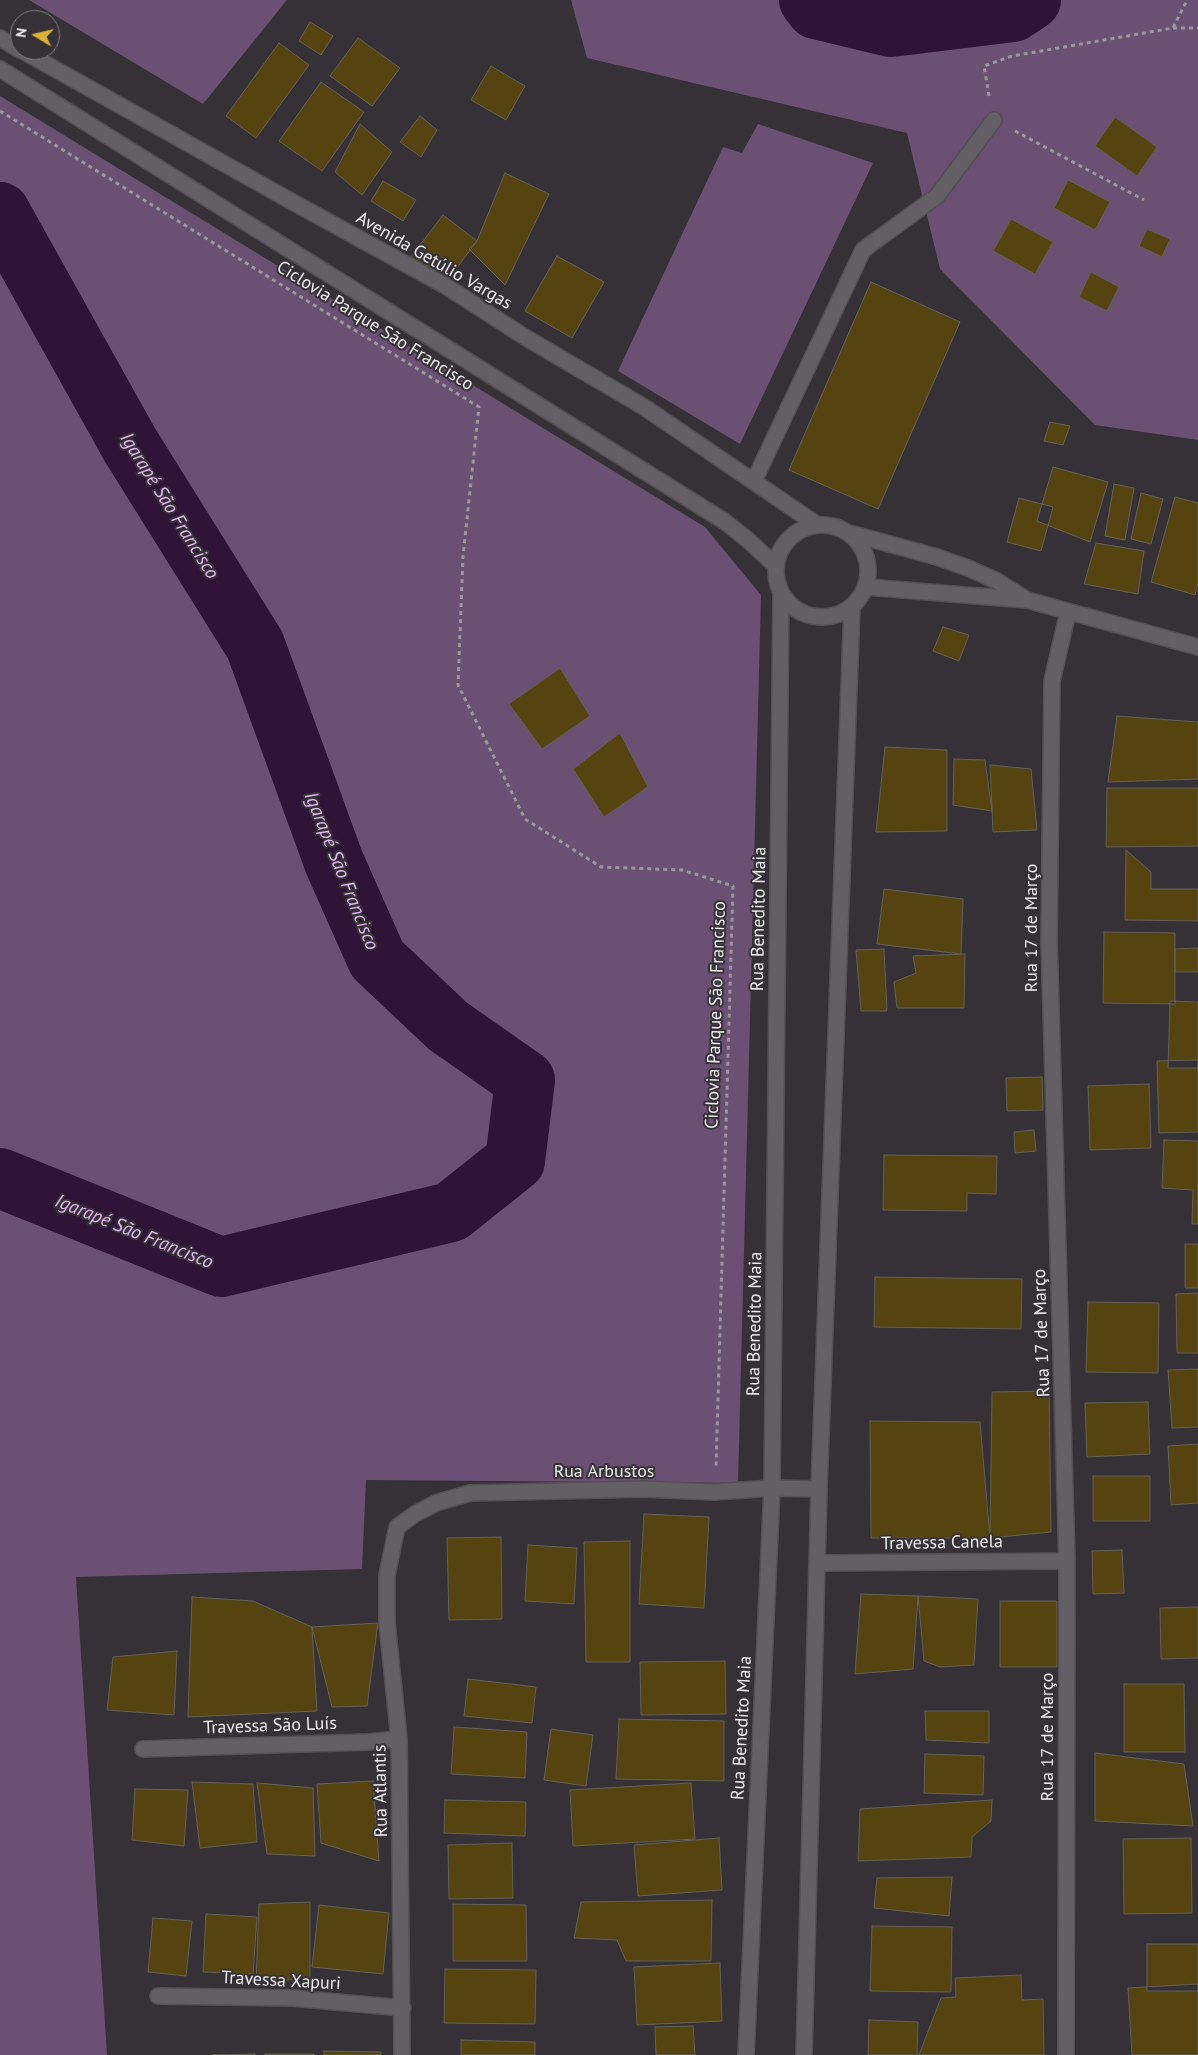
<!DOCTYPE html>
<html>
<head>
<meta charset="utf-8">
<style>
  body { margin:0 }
  #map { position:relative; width:1198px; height:2055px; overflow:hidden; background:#353136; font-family:"PT Sans",sans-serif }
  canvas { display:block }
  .north { position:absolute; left:10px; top:10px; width:50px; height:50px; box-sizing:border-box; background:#353136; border:1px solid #7f7c80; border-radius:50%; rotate:279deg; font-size:14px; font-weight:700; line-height:20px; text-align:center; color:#eeecef }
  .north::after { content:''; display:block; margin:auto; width:18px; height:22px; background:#dcb233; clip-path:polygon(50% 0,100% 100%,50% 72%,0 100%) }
</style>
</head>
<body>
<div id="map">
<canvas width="1198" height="2055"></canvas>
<div class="north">N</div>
</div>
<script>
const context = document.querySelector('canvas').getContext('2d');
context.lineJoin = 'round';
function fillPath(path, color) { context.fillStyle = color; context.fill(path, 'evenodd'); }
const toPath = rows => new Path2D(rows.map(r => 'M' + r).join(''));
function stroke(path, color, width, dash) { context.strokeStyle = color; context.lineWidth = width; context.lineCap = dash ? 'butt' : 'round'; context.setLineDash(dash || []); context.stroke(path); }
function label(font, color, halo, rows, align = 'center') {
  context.font = font + ' "PT Sans",sans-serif'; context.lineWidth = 4; context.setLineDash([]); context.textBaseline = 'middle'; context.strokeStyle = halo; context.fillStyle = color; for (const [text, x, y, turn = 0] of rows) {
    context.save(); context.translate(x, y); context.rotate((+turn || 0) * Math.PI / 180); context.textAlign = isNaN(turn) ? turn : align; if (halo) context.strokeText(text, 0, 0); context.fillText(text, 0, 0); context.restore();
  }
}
const green = toPath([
  [29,0,287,0,203,104],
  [571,0,1198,0,1198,440,1095,425,940,269,907,133,587,58],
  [0,96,705,527,761,595,738,1483,366,1480,362,1569,76,1577,107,2055,0,2055],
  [758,124,873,163,740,444,618,371,723,147,742,153]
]);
const river = toPath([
  [809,0,816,9,891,27,1013,12,1031,0],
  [0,212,130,445,255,645,334,862,377,959,448,1026,525,1080,515,1161,451,1212,221,1267,0,1178]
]);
const building = toPath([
  [310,22,333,36,321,55,299,41,310,22],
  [358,38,400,68,372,106,330,76,358,38],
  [279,43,309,65,256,138,226,116,279,43],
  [491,66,525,86,506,120,471,100,491,66],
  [321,82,364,112,322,171,279,141,321,82],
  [420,116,437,130,421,157,400,142,420,116],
  [1115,117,1157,147,1137,176,1095,146,1115,117],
  [360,124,392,152,362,195,335,172,360,124],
  [505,173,549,194,505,285,469,249,477,241,505,173],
  [1068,180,1110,202,1095,230,1054,208,1068,180],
  [383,181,416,200,403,221,371,201,383,181],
  [443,215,477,241,444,285,410,258,443,215],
  [1011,219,1053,242,1035,274,993,251,1011,219],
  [1147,229,1170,239,1162,257,1139,246,1147,229],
  [557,256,604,282,572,338,525,311,557,256],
  [1091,272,1119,287,1107,311,1079,297,1091,272],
  [871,282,960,322,878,509,789,470,871,282],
  [1050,422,1070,426,1063,445,1044,441,1050,422],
  [1053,467,1108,482,1090,542,1037,521,1053,467],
  [1114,484,1134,488,1125,540,1105,536,1114,484],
  [1141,493,1163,499,1151,544,1131,539,1141,493],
  [1175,497,1198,503,1198,583,1195,595,1151,582,1175,497],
  [1019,498,1053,507,1041,551,1007,542,1019,498],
  [1096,543,1144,551,1138,594,1084,584,1096,543],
  [943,627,969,635,959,661,933,651,943,627],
  [560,668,590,716,542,749,509,704,560,668],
  [1117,716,1198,722,1198,779,1108,782,1117,716],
  [620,733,648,787,604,817,573,769,620,733],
  [885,747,947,750,947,831,876,832,885,747],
  [954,759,985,760,992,811,953,805,954,759],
  [990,765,1031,769,1037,830,993,832,990,765],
  [1107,788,1198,788,1198,846,1106,847,1107,788],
  [1126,850,1151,872,1151,889,1198,889,1198,921,1125,920,1126,850],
  [884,889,963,899,961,954,877,944,884,889],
  [1104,932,1175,933,1175,1004,1103,1003,1104,932],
  [1198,948,1198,972,1175,972,1175,949,1198,948],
  [884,949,887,1011,861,1011,856,950,884,949],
  [965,954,964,1008,897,1008,894,982,916,973,913,956,965,954],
  [1170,1001,1198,1002,1198,1068,1168,1068,1170,1001],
  [1198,1060,1198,1132,1159,1133,1157,1061,1198,1060],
  [1042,1077,1043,1110,1007,1111,1006,1078,1042,1077],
  [1149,1084,1151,1148,1090,1150,1088,1086,1149,1084],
  [1034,1130,1036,1151,1015,1153,1014,1132,1034,1130],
  [1164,1140,1198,1141,1198,1224,1192,1224,1193,1190,1162,1188,1164,1140],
  [884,1155,997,1156,996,1194,967,1193,967,1211,883,1210,884,1155],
  [1185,1244,1198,1244,1198,1288,1185,1288,1185,1244],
  [875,1277,1022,1279,1021,1329,874,1327,875,1277],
  [1198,1293,1198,1353,1177,1353,1176,1294,1198,1293],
  [1088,1302,1159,1303,1158,1373,1086,1372,1088,1302],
  [1198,1369,1198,1427,1172,1428,1168,1370,1198,1369],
  [1049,1391,1051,1532,990,1538,992,1392,1049,1391],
  [1148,1402,1150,1454,1087,1457,1085,1403,1148,1402],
  [870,1421,980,1422,990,1538,871,1538,870,1421],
  [1198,1444,1198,1503,1171,1505,1168,1446,1198,1444],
  [1093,1476,1150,1476,1150,1521,1093,1521,1093,1476],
  [644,1514,709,1517,704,1608,639,1604,644,1514],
  [501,1537,502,1619,449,1620,447,1538,501,1537],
  [630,1541,630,1662,586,1662,584,1542,630,1541],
  [528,1545,577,1548,574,1604,525,1601,528,1545],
  [1122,1550,1124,1593,1093,1594,1092,1551,1122,1550],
  [861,1594,918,1596,913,1669,855,1674,861,1594],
  [918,1596,978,1599,974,1665,940,1667,924,1661,918,1596],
  [192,1597,253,1601,312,1627,317,1711,188,1717,192,1597],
  [1000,1601,1057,1601,1057,1667,1000,1667,1000,1601],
  [1198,1607,1198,1658,1161,1659,1160,1608,1198,1607],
  [378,1623,367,1706,332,1707,312,1627,378,1623],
  [177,1651,174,1715,107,1710,113,1657,177,1651],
  [725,1661,726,1714,641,1715,640,1662,725,1661],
  [468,1679,536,1687,532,1723,464,1716,468,1679],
  [1124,1684,1184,1684,1185,1752,1124,1752,1124,1684],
  [925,1711,989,1711,989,1743,926,1740,925,1711],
  [619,1719,724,1721,724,1781,616,1779,619,1719],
  [454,1727,527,1732,525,1778,451,1774,454,1727],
  [551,1729,593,1735,586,1786,544,1780,551,1729],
  [1095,1753,1184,1764,1193,1826,1095,1821,1095,1753],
  [925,1754,984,1756,983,1795,924,1793,925,1754],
  [373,1781,379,1861,321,1843,317,1784,373,1781],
  [192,1782,253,1784,257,1842,200,1848,192,1782],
  [257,1783,313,1788,315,1856,267,1854,257,1783],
  [691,1783,695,1839,573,1846,570,1790,691,1783],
  [135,1789,188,1790,184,1846,132,1840,135,1789],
  [445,1800,526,1802,525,1836,444,1833,445,1800],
  [992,1800,991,1821,972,1837,971,1857,858,1861,860,1809,992,1800],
  [719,1838,722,1890,638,1896,634,1845,719,1838],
  [1191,1838,1192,1913,1124,1914,1123,1839,1191,1838],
  [512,1843,513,1898,449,1899,448,1845,512,1843],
  [952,1877,949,1916,874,1908,877,1878,952,1877],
  [712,1900,711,1961,626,1961,617,1940,574,1938,581,1902,712,1900],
  [310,1902,310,1978,256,1983,259,1904,310,1902],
  [453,1904,526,1905,527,1961,453,1961,453,1904],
  [319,1905,389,1913,383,1974,312,1967,319,1905],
  [206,1914,257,1917,253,1974,203,1972,206,1914],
  [153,1918,192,1921,186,1976,148,1972,153,1918],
  [872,1926,952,1927,951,1992,870,1991,872,1926],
  [1147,1944,1198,1944,1198,1991,1147,1991,1147,1944],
  [720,1963,722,2021,637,2025,634,1967,720,1963],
  [445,1969,536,1970,535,2024,444,2023,445,1969],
  [1021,1975,1022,2000,1043,1999,1044,2055,919,2055,941,1998,956,1997,955,1978,1021,1975],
  [1198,1984,1198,2055,1132,2055,1128,1988,1198,1984],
  [869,2020,918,2022,917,2055,868,2055,869,2020],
  [693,2026,695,2055,656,2055,655,2027,693,2026],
  [461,2040,535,2042,535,2055,461,2055,461,2040],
  [324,2051,381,2052,381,2055,324,2055,324,2051],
  [255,2054,255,2055,213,2055,255,2054],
  [265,2054,314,2054,314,2055,265,2055,265,2054]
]);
const path = toPath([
  [1173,28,1198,28],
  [989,96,984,66,1012,56,1173,28,1187,0],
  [0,111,479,407,463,556,458,685,525,819,601,867,682,870,733,886,716,1467],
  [1015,131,1144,200]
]);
const minor = toPath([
  [0,38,20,50],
  [21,50,298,205,444,285,528,339,644,407,816,524],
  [0,69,724,521,748,540,776,566],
  [754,481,863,250,937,196,994,120],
  '776 571a46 46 0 1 1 92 0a46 46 0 1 1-92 0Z',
  [853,534,937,557,968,568,997,581,1024,598],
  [866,587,1027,600,1198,647],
  [818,1563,1067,1561],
  [143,1749,368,1742,399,1739],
  [158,1996,292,1998,403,2008],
  [402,2055,399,1739,387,1623,387,1575,397,1527,415,1514,436,1503,470,1493,644,1489,714,1492,772,1488,819,1489],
  [746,2055,772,1488,781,594],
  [804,2055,819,1489,852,607],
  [1066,2055,1067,1561,1049,940,1052,681,1068,612]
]);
const streetNames = [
  ["Avenida Getúlio Vargas",434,261,30],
  ["Ciclovia Parque São Francisco",375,326,32],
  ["Rua Benedito Maia",759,919,-89],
  ["Rua 17 de Março",1032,928,-90],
  ["Ciclovia Parque São Francisco",716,1015,-88],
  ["Rua Benedito Maia",755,1324,-89],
  ["Rua 17 de Março",1042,1333,-92],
  ["Rua Arbustos",604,1472],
  ["Travessa Canela",942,1543,-1],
  ["Travessa São Luís",270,1726,-2],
  ["Rua Benedito Maia",742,1728,-87],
  ["Rua 17 de Março",1048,1737,-90],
  ["Rua Atlantis",381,1791,-91],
  ["Travessa Xapuri",281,1981,3]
];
const waterNames = [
  ["Igarapé São Francisco",169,506,58],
  ["Igarapé São Francisco",341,871,68],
  ["Igarapé São Francisco",134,1232,22]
];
fillPath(green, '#6a5072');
stroke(river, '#2f1437', 60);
fillPath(building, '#564410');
stroke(building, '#63615a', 1);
stroke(minor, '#535054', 18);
stroke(path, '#9a979b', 3, [4, 4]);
stroke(minor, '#635f65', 15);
label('18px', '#eeecef', '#353136', streetNames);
label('italic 19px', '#e7b6f7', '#353136', waterNames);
</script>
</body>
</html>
